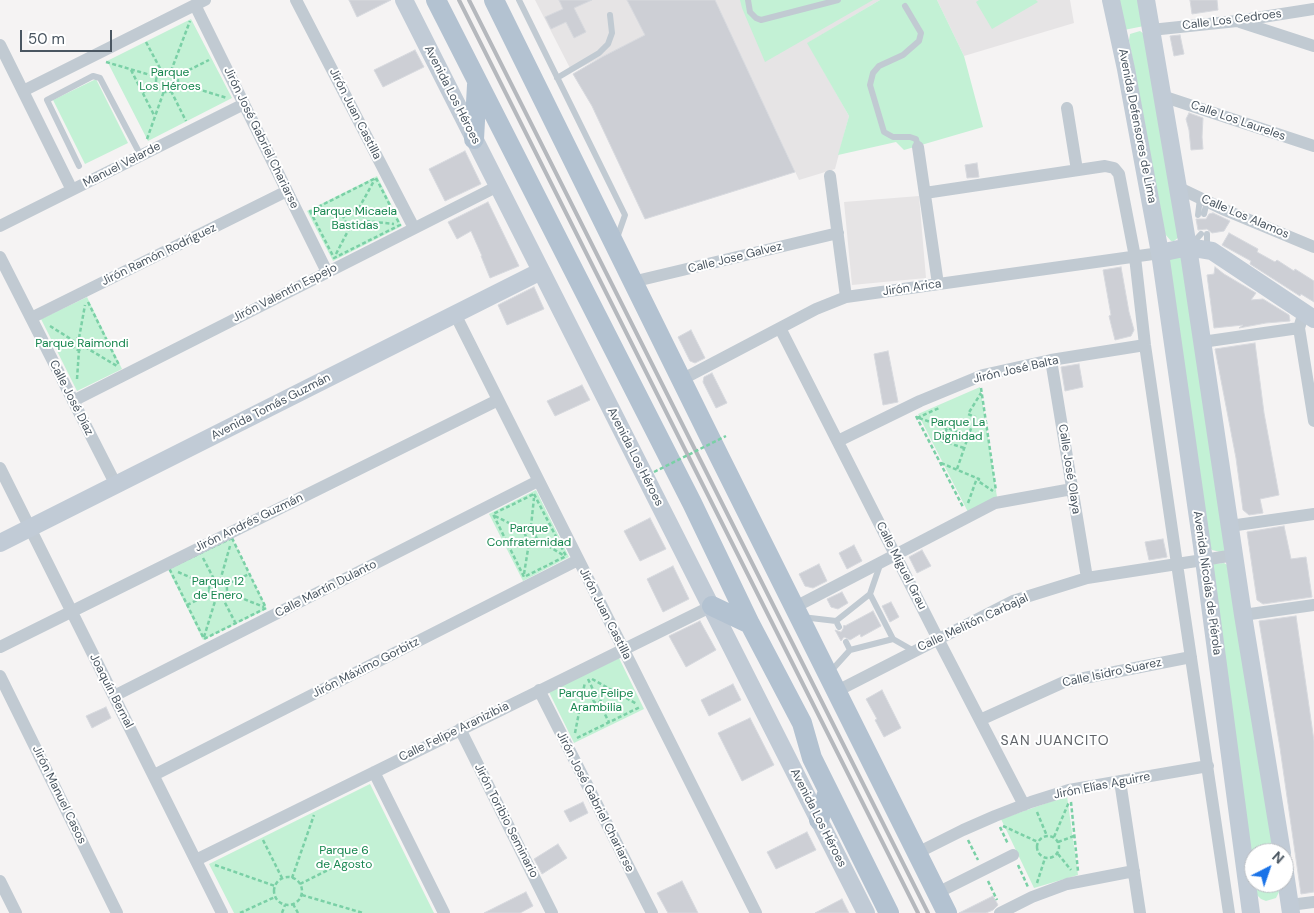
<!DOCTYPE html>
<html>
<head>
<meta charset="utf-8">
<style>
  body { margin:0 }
  #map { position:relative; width:1314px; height:913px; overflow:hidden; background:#f5f3f3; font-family:"DM Sans",sans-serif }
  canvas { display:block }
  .north { position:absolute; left:1244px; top:843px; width:50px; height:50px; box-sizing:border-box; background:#fff; border:1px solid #b7bbc0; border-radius:50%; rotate:41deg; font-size:14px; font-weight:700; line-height:20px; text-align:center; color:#4a5661 }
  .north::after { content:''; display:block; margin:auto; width:18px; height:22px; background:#1a73e8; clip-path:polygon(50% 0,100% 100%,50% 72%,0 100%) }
  .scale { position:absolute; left:20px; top:30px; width:92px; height:22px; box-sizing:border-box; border:2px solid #4a5661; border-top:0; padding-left:6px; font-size:15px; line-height:18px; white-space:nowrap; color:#4a5661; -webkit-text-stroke:4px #fff; paint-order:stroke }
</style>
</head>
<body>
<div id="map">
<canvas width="1314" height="913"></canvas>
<div class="north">N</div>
<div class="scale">50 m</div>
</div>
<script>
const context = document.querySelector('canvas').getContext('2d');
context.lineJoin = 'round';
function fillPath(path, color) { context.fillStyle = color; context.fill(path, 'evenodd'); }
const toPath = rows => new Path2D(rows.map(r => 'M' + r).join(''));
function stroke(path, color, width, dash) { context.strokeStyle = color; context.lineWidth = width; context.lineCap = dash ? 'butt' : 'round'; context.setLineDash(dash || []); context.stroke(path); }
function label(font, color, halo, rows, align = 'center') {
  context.font = font + ' "DM Sans",sans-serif'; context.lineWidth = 4; context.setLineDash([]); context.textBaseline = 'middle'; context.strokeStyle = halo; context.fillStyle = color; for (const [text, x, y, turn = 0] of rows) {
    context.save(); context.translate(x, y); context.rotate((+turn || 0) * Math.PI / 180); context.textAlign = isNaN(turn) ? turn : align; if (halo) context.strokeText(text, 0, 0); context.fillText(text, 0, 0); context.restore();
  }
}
const education = toPath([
  [535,0,880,0,808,43,849,116,835,169,799,180,715,0,572,72],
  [937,0,1070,0,1074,23,964,56],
  [919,196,926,278,852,285,844,202]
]);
const green = toPath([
  [740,0,873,0,765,62,742,8],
  [880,0,937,0,964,56,983,127,904,150,896,142,838,155,849,116,807,43],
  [979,0,1036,0,1038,2,992,29,976,2],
  [1117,0,1140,0,1144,26,1124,30],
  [191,19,232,98,148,141,107,61],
  [1140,31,1144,34,1179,237,1174,241,1171,241,1165,234,1129,40,1130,34],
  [96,79,128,143,85,164,53,100],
  [377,176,402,226,333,261,307,211],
  [1170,257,1181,257,1227,550,1220,552,1212,550,1209,546,1167,261],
  [87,297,122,369,77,391,41,319],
  [980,387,997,497,968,512,918,414],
  [536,490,569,557,523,581,489,514],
  [232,538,267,609,203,640,168,569],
  [1224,563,1229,566,1232,571,1275,853,1254,853,1254,883,1279,883,1280,885,1279,892,1276,898,1266,901,1261,899,1256,894,1253,882,1209,571,1214,564],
  [619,658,644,709,574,743,549,692],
  [370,784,434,913,234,913,209,864],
  [1067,796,1078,875,1034,888,1001,819]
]);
const building = toPath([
  [349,0,391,0,357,17,349,0],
  [559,0,592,0,574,8,586,32,574,38,566,22,551,29,545,17,563,9,559,0],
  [627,0,715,0,795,172,645,219,592,106,573,74,602,57,645,35,627,0],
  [1190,0,1217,0,1218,10,1192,14,1190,0],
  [1180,35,1184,54,1174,56,1170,36,1180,35],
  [415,50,424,67,383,87,374,70,415,50],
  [1189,113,1203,118,1202,137,1203,149,1191,150,1189,130,1186,119,1189,113],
  [465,151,481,184,445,201,429,169,465,151],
  [977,163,979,177,967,178,965,165,977,163],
  [488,202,519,266,490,278,481,256,482,256,471,231,457,239,448,222,488,202],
  [1213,213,1230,221,1224,231,1212,233,1207,229,1198,230,1196,219,1206,219,1209,214,1213,213],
  [1229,233,1258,249,1257,252,1275,262,1277,260,1294,271,1295,269,1314,281,1314,302,1301,294,1300,296,1250,264,1251,261,1222,245,1229,233],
  [1121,267,1129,312,1134,330,1131,336,1115,340,1109,316,1111,315,1103,270,1121,267],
  [1215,267,1224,274,1256,293,1251,300,1263,299,1289,315,1290,321,1266,323,1239,328,1243,325,1214,328,1207,275,1214,274,1215,267],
  [534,287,544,309,507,325,498,305,534,287],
  [691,330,705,358,695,363,690,361,678,337,691,330],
  [1255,343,1264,413,1279,495,1260,499,1263,513,1249,515,1243,510,1236,458,1215,349,1255,343],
  [888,351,898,402,883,405,874,354,888,351],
  [1079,364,1083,387,1065,391,1061,367,1079,364],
  [712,373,727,403,716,408,703,382,704,377,712,373],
  [582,385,590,400,555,416,547,401,582,385],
  [650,518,666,549,640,561,624,531,650,518],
  [1284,526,1291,559,1306,557,1312,597,1263,604,1257,600,1247,532,1284,526],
  [1163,539,1167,557,1149,560,1145,542,1163,539],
  [854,545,862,561,847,569,839,553,854,545],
  [922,550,931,566,917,573,909,557,922,550],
  [819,564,827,581,813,588,805,586,799,574,819,564],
  [673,566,689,599,663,612,647,579,673,566],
  [842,592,848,603,838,609,831,607,827,599,842,592],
  [891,602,899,617,890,622,882,606,891,602],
  [873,611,881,626,861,637,860,634,850,640,844,637,841,641,835,630,841,632,843,629,844,625,845,626,873,611],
  [1296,616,1314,741,1314,892,1301,894,1280,748,1259,621,1296,616],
  [700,621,716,650,686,667,669,636,700,621],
  [733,684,741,700,709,716,701,700,733,684],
  [882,690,901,728,884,737,875,720,877,719,866,699,882,690],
  [106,707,111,718,92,728,86,716,106,707],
  [750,718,774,765,742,781,718,733,750,718],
  [583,802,588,813,570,822,564,811,583,802],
  [807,832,816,850,776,869,767,852,807,832],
  [558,844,567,858,542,874,534,859,558,844],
  [682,881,698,913,668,913,657,893,682,881],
  [526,892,533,906,520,913,484,913,526,892],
  [993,896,998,905,993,910,986,913,959,913,993,896],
  [842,899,849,913,815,913,842,899]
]);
const path = toPath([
  [146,42,162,72],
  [106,62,157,77],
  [131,70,154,115],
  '156 81a11 11 0 1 1 22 0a11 11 0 1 1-22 0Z',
  [171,71,190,21],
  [177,76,209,60],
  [178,83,227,98],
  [171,91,186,121],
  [143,92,158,85],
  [147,139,164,91],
  [376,178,400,225,334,258,310,211,376,178],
  [359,208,366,221,349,229,343,216,359,208,375,179],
  [310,211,343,216],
  [366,221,394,224],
  [336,254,349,229],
  [88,302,119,365],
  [50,326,74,341],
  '73 344a6 6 0 1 1 12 0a6 6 0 1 1-12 0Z',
  [79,338,85,305],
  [85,347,117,366],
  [77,379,79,350],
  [981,388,996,491],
  [916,416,963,507],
  [917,418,939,408],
  [919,418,947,428],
  [964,448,942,441,947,428,968,436],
  [941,463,979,479,978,481,993,491],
  [957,469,975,417,968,414,981,393],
  [534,494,566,556,524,577,493,514,534,494],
  [968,503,977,478],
  [495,516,523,530],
  [531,526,523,530,529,543,537,539,531,526,534,498],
  [232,538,266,608,204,639,169,568,232,538],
  [537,539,563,555],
  [203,558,215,581],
  [178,572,210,586],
  [524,574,529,543],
  '209 589a9 9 0 1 1 18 0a9 9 0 1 1-18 0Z',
  [220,581,230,546],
  [226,585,249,574],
  [226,592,264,607],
  [222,597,235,622],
  [187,605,210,594],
  [204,637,216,598],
  [588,679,596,696],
  [592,679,637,704],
  '593 699a4 4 0 1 1 8 0a4 4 0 1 1-8 0Z',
  [599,703,609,722],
  [575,733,585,682],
  [577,738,640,707],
  [1071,802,1078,871],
  [1037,812,1047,836],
  [1003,826,1038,842],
  [1000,827,1008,844],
  '1037 847a11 11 0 1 1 22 0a11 11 0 1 1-22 0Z',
  [1054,837,1069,802],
  [263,840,282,878],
  [968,840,978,860],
  [1058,842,1074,836],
  [1058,854,1071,870],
  [215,865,275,886],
  [1018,865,1028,887],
  '274 891a14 14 0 1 1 28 0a14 14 0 1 1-28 0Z',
  [292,878,314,815],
  [988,881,997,900],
  [1037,883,1045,858],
  [300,884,338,865],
  [302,895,363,913],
  [293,904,298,913],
  [240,913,275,897],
  [282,913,285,905]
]);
const lane = toPath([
  [519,0,625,215,617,238],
  [748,0,750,12,756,18,761,20,838,0],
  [905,6,921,33,919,41,903,55,879,66,873,73,870,85,884,132,893,137,910,137,916,139,918,147],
  [557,78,599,53,608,44,612,33,610,15],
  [79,166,47,100,93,76,100,78,141,156],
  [1204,214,1207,201],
  [1198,215,1200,198],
  [1207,234,1207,250],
  [1191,245,1201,234],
  [870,594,893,639,914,651],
  [802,617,836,621,839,627],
  [836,621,870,594,880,565],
  [850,650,893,639],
  [831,671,850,650,846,642]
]);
const street = toPath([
  [296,0,414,228],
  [195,5,327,272],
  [1240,22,1314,46],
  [1151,30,1237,21,1314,9],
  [0,45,72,190],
  [23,91,205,0],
  [1162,96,1314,146],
  [1067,108,1077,170],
  [918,147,938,284],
  [830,176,846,297],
  [1177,187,1225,210,1314,247],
  [925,193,1105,166,1114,168,1119,174,1135,257,1145,345,1177,564,1229,913],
  [0,226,244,104],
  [0,257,116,485],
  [632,282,838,233],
  [1304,312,1299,328,1314,421],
  [455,314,756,913],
  [31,318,287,191],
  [780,328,938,639,1024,805],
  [1202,342,1299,328],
  [1051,360,1087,578],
  [681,380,816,309,846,297,1160,253],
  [73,401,498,186],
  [838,441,920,401,983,375,1051,360,1145,345],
  [0,468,222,913],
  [1230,526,1314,514],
  [795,607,995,503,1072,489],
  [1243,615,1314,605],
  [0,647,498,400],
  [0,676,117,913],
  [539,690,652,913],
  [837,691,1013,601,1087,578,1235,555],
  [114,696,538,481],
  [980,720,1064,682,1191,657],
  [460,729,552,913],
  [374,772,444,913],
  [154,775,578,560],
  [1120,781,1140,913],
  [917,853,963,830,995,816,1031,802,1069,790,1208,766],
  [196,860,712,606],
  [0,881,16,913],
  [937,893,1013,855],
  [1290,905,1314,902],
  [1000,913,1032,897,1067,884,1134,871]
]);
const secondary = toPath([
  [404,0,866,913],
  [1111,0,1126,69,1160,253,1204,560,1251,913],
  [1146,0,1188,247,1243,615,1282,853],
  [1160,253,1188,247,1212,251,1314,319],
  [0,543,541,271],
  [1284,866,1291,913]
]);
const primary = toPath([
  [436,0,692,503,750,624,802,723,812,758,889,913],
  [494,0,720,458,947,913],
  [474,139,477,85],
  [712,606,750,624],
  [819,820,828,791]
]);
const rail = toPath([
  [459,0,918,913],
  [469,0,928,913]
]);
const pathBridge = toPath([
  [654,472,726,436]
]);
const streetNames = [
  ["Calle Los Cedroes",1232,20,-7],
  ["Avenida Los Héroes",452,95,63],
  ["Jirón Juan Castilla",355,114,63],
  ["Calle Los Laureles",1238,121,19],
  ["Avenida Defensores de Lima",1137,126,79],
  ["Jirón José Gabriel Chariarse",261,138,64],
  ["Manuel Velarde",122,165,-27],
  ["Calle Los Alamos",1245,217,23],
  ["Jirón Ramón Rodríguez",159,255,-26],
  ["Calle Jose Galvez",735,258,-14],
  ["Jirón Arica",912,288,-8],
  ["Jirón Valentín Espejo",285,293,-27],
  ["Jirón José Balta",1016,370,-13],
  ["Calle José Díaz",71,398,63],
  ["Avenida Tomás Guzmán",271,407,-27],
  ["Avenida Los Héroes",635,457,63],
  ["Calle José Olaya",1069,469,81],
  ["Jirón Andrés Guzmán",249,523,-26],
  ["Calle Miguel Grau",901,566,63],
  ["Avenida Nicolás de Piérola",1207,583,82],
  ["Calle Martín Dulanto",326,589,-27],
  ["Jirón Juan Castilla",605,614,63],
  ["Calle Melitón Carbajal",973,623,-25],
  ["Jirón Máximo Gorbitz",366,668,-27],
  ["Calle Isidro Suarez",1112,673,-12],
  ["Joaquín Bernal",111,691,63],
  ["Calle Felipe Aranizibia",454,732,-26],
  ["Jirón Elías Aguirre",1102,786,-11],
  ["Jirón Manuel Casos",59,795,64],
  ["Jirón José Gabriel Chariarse",595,802,63],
  ["Avenida Los Héroes",818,818,63],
  ["Jirón Toribio Seminario",506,821,63]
];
const parkNames = [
  ["Parque",170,73],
  ["Los Héroes",170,87],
  ["Parque Micaela",355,212],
  ["Bastidas",355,226],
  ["Parque Raimondi",82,344],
  ["Parque La",958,423],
  ["Dignidad",958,437],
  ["Parque",529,529],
  ["Confraternidad",529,543],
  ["Parque 12",218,582],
  ["de Enero",218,596],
  ["Parque Felipe",596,694],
  ["Arambilia",596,708],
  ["Parque 6",344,851],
  ["de Agosto",344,865]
];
const neighbourhoodNames = [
  ["SAN JUANCITO",1055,741]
];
fillPath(education, '#e6e4e5');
fillPath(green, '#c3f1d5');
fillPath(building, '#cdcfd5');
stroke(building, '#d7d9de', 1);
stroke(path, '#7ad0a6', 2.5, [4, 2.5]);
stroke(lane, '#c1cad2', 6);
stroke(street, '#c1cad2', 12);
stroke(secondary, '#c1cbd6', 18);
stroke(primary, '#b3c2d1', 20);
stroke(rail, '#b5b8bd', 4);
stroke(pathBridge, '#7ad0a6', 2.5, [4, 2.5]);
label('12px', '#4a5661', '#fff', streetNames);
label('12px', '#17864f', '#fff', parkNames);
context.letterSpacing = '1px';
label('14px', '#5f6368', '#fff', neighbourhoodNames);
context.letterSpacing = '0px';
</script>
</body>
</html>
